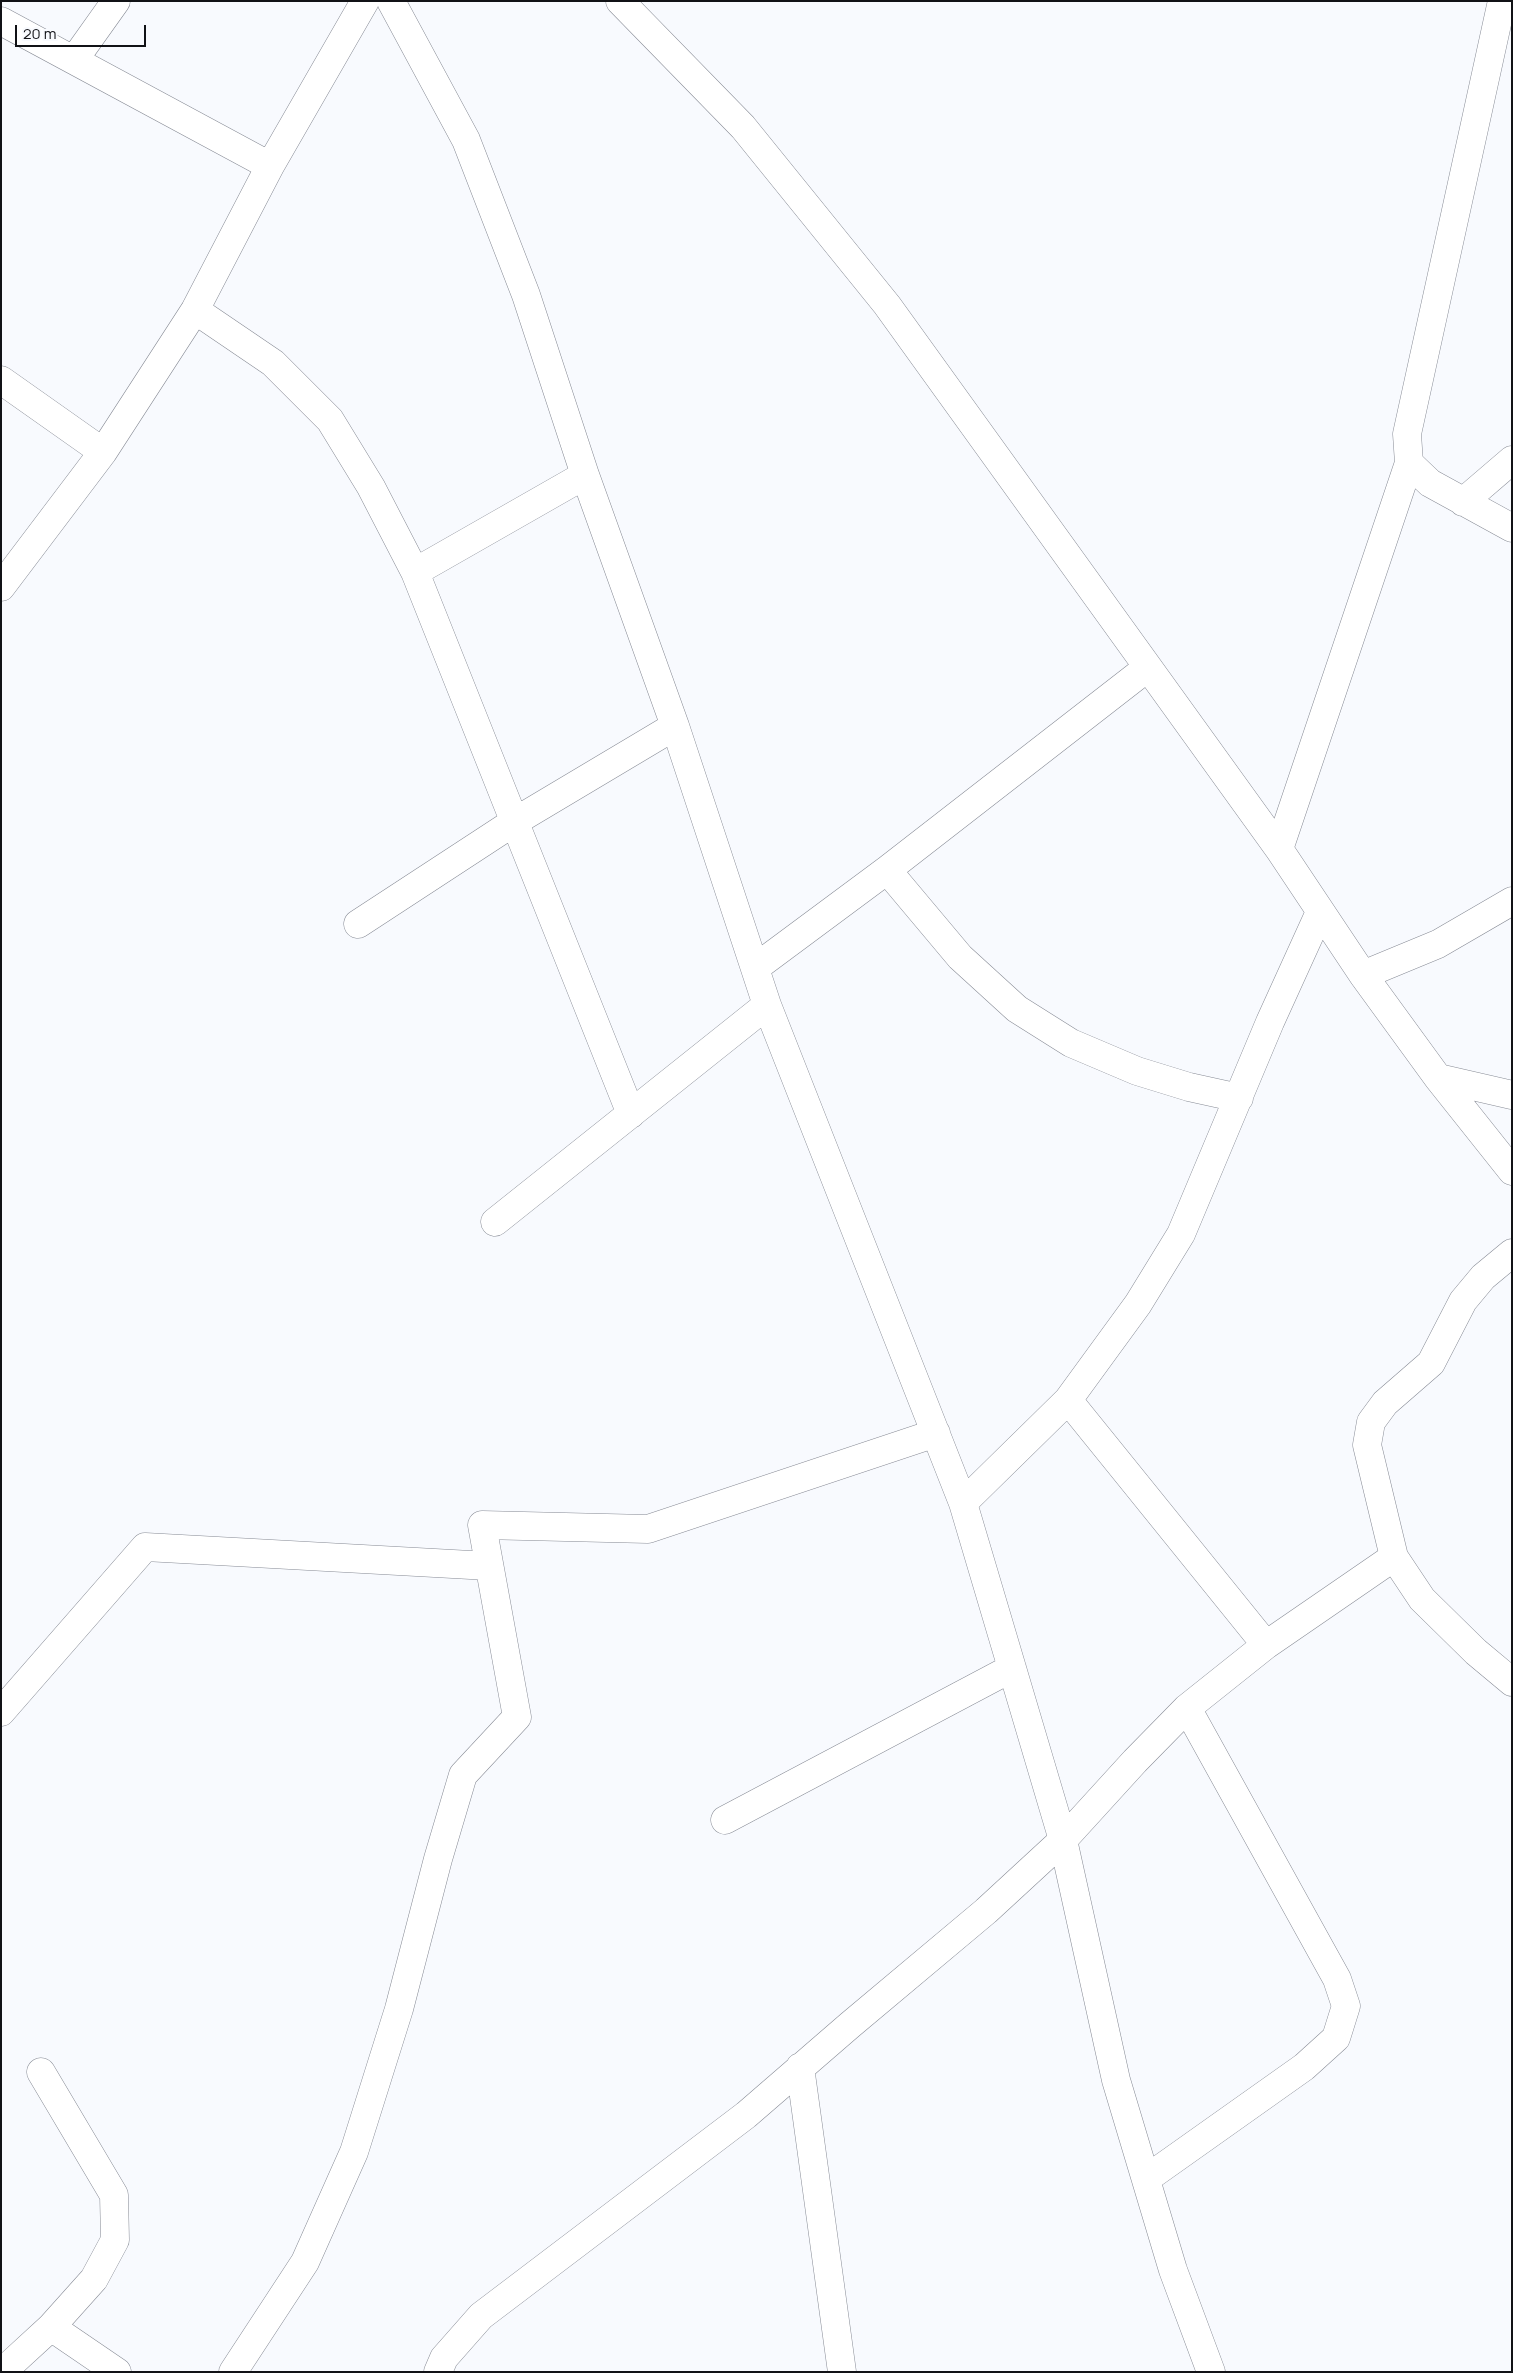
<!DOCTYPE html>
<html>
<head>
<meta charset="utf-8">
<style>
  body { margin:0 }
  #map { position:relative; width:1513px; height:2373px; overflow:hidden; background:#f8fafe; font-family:Manrope,sans-serif }
  canvas { display:block }
  .frame { position:absolute; inset:0; border:2px solid #111216; pointer-events:none }
  .scale { position:absolute; left:15px; top:25px; width:131px; height:22px; box-sizing:border-box; border:2px solid #111216; border-top:0; padding-left:6px; font-size:15px; line-height:18px; white-space:nowrap; color:#111216; -webkit-text-stroke:4px #f8fafe; paint-order:stroke }
</style>
</head>
<body>
<div id="map">
<canvas width="1513" height="2373"></canvas>
<div class="frame"></div>
<div class="scale">20 m</div>
</div>
<script>
const context = document.querySelector('canvas').getContext('2d');
context.lineJoin = 'round';
const toPath = rows => new Path2D(rows.map(r => 'M' + r).join(''));
function stroke(path, color, width, dash) { context.strokeStyle = color; context.lineWidth = width; context.lineCap = dash ? 'butt' : 'round'; context.setLineDash(dash || []); context.stroke(path); }
const minor = toPath([
  [391,1,466,140,526,295,585,475,675,726,767,1005,963,1503,1063,1840,1116,2080,1173,2270,1211,2372],
  [620,1,743,127,887,305,1279,849,1363,975,1438,1078,1512,1171],
  [1502,1,1407,434,1409,463,1430,483,1512,528],
  [1,21,270,166],
  [74,60,116,1],
  [195,310,273,363,330,420,371,487,415,572,631,1114],
  [1,380,103,452],
  [1463,502,1512,460],
  [415,572,585,475],
  [1,587,103,452,195,310,270,166,365,1],
  [1279,849,1409,463],
  [887,870,960,957,1017,1009,1071,1043,1137,1071,1189,1087,1239,1098],
  [358,924,514,822,675,726],
  [755,968,887,870,1147,668],
  [1363,975,1438,944,1512,901],
  [1438,1078,1512,1095],
  [495,1222,767,1005],
  [1512,1253,1483,1277,1463,1301,1431,1363,1385,1403,1371,1422,1367,1445,1394,1557,1422,1599,1476,1652,1512,1682],
  [1068,1400,1266,1645],
  [963,1503,1068,1400,1138,1304,1181,1234,1270,1022,1320,912],
  [1,1712,145,1547,489,1566],
  [725,1820,1012,1668],
  [800,2067,842,2372],
  [1146,2179,1304,2067,1336,2038,1346,2006,1337,1979,1187,1708],
  [51,2327,117,2372],
  [2,2372,51,2327,94,2279,115,2240,114,2195,41,2072],
  [233,2372,305,2262,354,2152,399,2009,438,1859,463,1775,517,1717,482,1525,648,1529,936,1433],
  [438,2372,444,2358,481,2316,746,2115,850,2025,986,1911,1063,1840,1135,1761,1187,1708,1266,1645,1394,1557]
]);
stroke(minor, '#878b95', 29);
stroke(minor, '#fff', 28);
</script>
</body>
</html>
